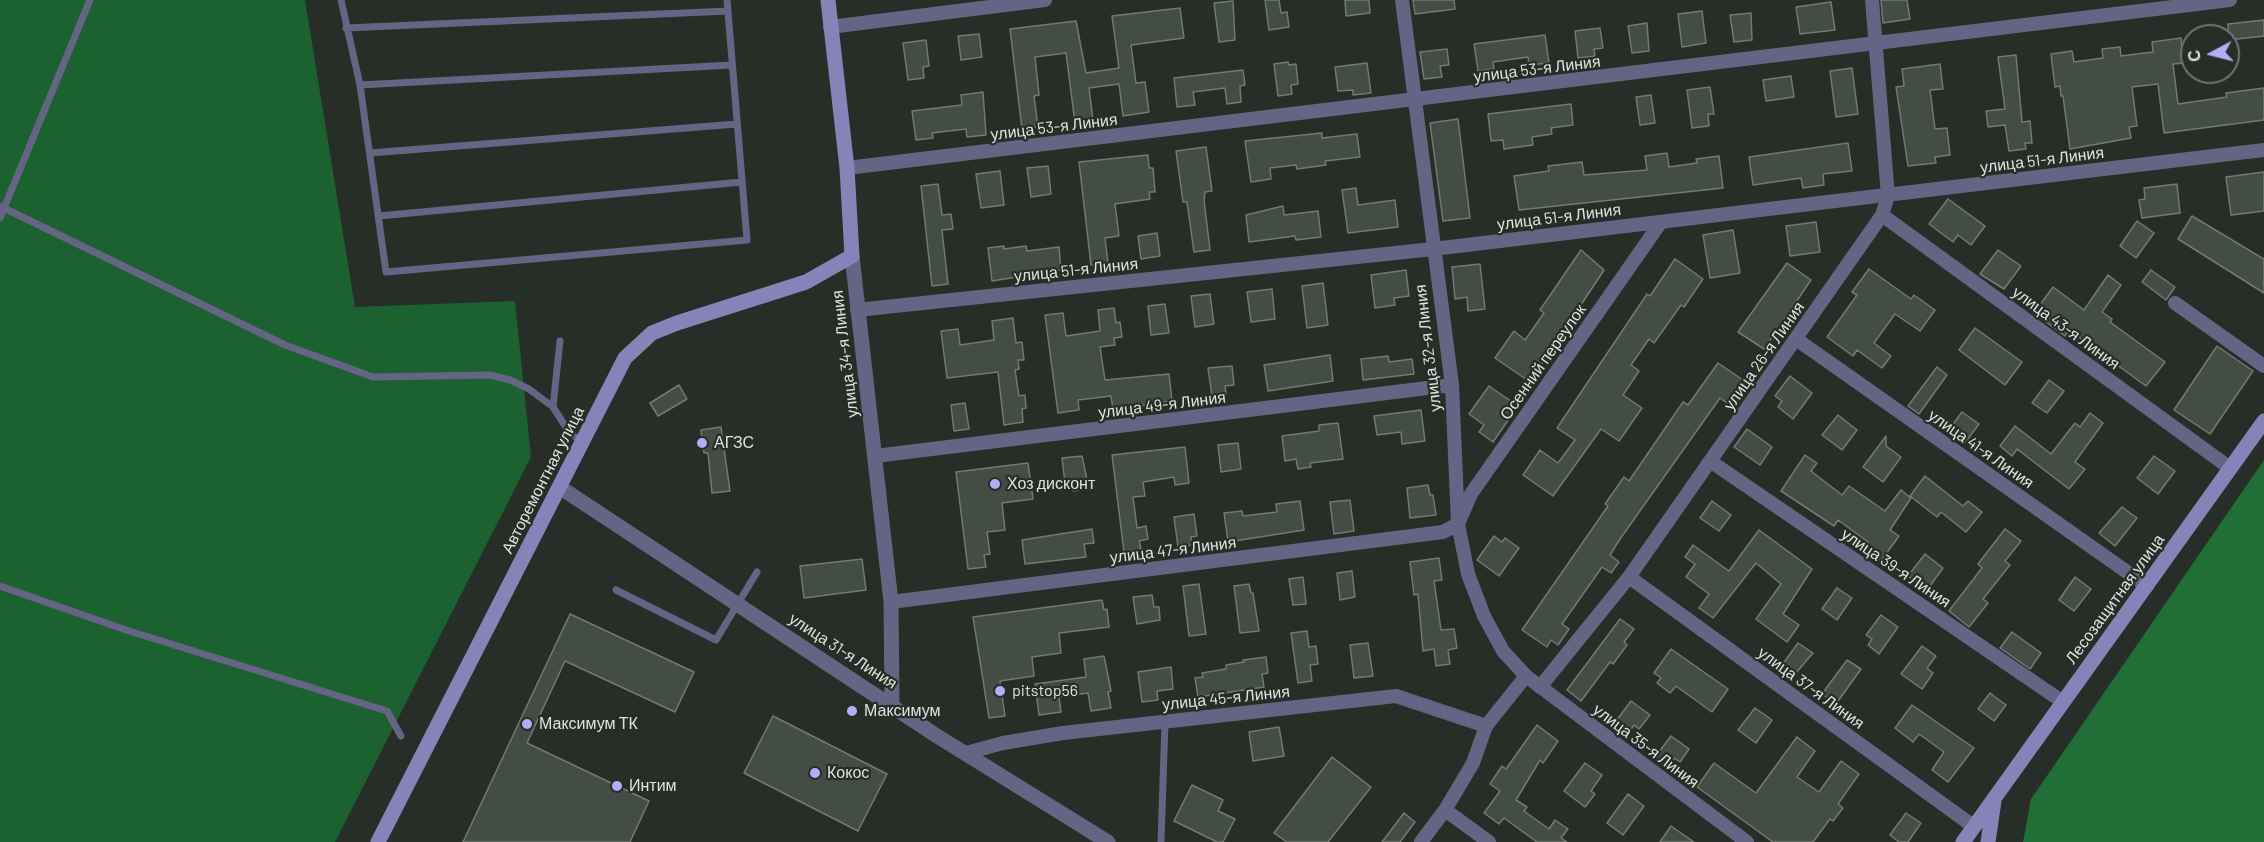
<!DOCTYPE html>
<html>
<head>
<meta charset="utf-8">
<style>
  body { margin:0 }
  #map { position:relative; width:2264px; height:842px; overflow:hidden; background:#262e27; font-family:Barlow,sans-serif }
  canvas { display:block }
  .north { position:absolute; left:2180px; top:24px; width:60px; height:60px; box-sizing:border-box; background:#262e27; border:2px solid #6f7670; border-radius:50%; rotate:263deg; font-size:16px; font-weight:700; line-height:24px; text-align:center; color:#dde3de }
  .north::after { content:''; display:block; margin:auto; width:21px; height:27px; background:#b3adf9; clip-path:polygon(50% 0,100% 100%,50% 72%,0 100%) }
</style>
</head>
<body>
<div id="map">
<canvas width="2264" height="842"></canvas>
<div class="north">С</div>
</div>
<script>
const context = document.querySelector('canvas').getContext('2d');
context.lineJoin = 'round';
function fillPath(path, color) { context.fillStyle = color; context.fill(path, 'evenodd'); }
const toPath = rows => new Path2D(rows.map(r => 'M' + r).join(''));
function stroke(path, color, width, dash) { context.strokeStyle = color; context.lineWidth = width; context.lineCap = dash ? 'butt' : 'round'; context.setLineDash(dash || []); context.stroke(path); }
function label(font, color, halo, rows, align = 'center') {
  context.font = font + ' Barlow,sans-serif'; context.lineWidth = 4.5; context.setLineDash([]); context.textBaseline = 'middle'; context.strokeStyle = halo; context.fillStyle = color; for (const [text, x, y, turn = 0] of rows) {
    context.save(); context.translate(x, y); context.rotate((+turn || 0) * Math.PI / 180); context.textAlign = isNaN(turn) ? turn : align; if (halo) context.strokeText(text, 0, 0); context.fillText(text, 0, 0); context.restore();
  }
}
const green = toPath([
  [0,0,305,0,355,307,515,301,531,457,335,842,0,842]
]);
const forest = toPath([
  [2264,460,2264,842,2023,842,2031,799]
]);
const building = toPath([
  [1265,0,1279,0,1281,13,1287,12,1289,27,1269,30,1265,0],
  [1345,0,1369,0,1370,13,1346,16,1345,0],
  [1413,0,1454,0,1455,9,1415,14,1413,0],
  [1881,0,1907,0,1910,19,1883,23,1881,0],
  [1233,1,1235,40,1219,42,1214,3,1233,1],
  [1831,2,1835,30,1800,34,1796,7,1831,2],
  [1180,8,1184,38,1131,45,1136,83,1145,82,1149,112,1123,116,1119,84,1089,88,1093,120,1075,123,1066,53,1035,57,1039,95,1034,96,1038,127,1022,129,1010,29,1076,21,1086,73,1119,68,1112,16,1180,8],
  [1702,11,1706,43,1682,47,1678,14,1702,11],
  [1751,13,1752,40,1734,42,1730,15,1751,13],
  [2264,20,2264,36,2228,40,2228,24,2264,20],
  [1647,23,1649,51,1632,53,1628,26,1647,23],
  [1600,28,1603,48,1594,49,1595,56,1578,58,1575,31,1600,28],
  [979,34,982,57,961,60,958,36,979,34],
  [1545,35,1549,63,1529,65,1528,57,1493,62,1494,69,1478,71,1474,44,1545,35],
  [2181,38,2184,63,2173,64,2178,104,2227,97,2226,93,2264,88,2264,120,2164,133,2158,84,2132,87,2137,126,2129,127,2131,138,2070,149,2063,96,2061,96,2060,86,2055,87,2051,54,2072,51,2074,62,2103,58,2102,49,2120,47,2121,56,2153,52,2152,42,2181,38],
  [926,40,929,66,923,67,924,78,908,80,903,43,926,40],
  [1447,49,1449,65,1440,66,1442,77,1424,79,1420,52,1447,49],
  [2016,55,2022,122,2030,121,2032,143,2025,143,2026,149,2009,151,2005,125,1988,127,1986,111,2005,109,1998,57,2016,55],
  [1288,62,1289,65,1296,64,1298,84,1291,85,1292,94,1278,96,1274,64,1288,62],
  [1367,63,1371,93,1353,95,1353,90,1338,91,1335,67,1367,63],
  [1940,64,1943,89,1930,90,1935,129,1947,128,1950,155,1935,157,1936,163,1908,166,1896,87,1904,86,1902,69,1940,64],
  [1852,68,1858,114,1836,117,1830,71,1852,68],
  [1243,70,1245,85,1240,86,1241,102,1227,104,1225,88,1193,92,1195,105,1177,107,1174,78,1243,70],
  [1791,76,1794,97,1766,101,1763,80,1791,76],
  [1710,87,1714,114,1708,114,1709,126,1692,128,1687,90,1710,87],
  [983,92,986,135,967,137,966,129,932,133,933,138,916,140,912,111,962,105,961,95,983,92],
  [1651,95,1655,123,1640,125,1636,97,1651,95],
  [1571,104,1573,125,1551,128,1552,134,1532,137,1533,145,1504,149,1503,140,1491,141,1488,114,1571,104],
  [1458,119,1470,218,1443,221,1430,123,1458,119],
  [1322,133,1322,138,1357,134,1360,157,1325,161,1326,165,1297,169,1296,165,1270,168,1271,179,1251,182,1245,141,1322,133],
  [1848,143,1852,171,1823,174,1824,185,1803,188,1801,178,1753,185,1749,157,1848,143],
  [1206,147,1212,191,1205,192,1204,200,1210,250,1194,252,1187,202,1183,202,1176,151,1206,147],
  [1667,153,1669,167,1697,163,1696,159,1719,156,1723,188,1519,210,1514,176,1549,171,1548,166,1582,162,1584,175,1647,170,1645,156,1667,153],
  [1148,155,1149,168,1153,168,1155,192,1149,192,1150,199,1115,204,1119,236,1105,238,1108,263,1091,265,1079,162,1148,155],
  [1048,166,1051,194,1031,197,1027,168,1048,166],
  [1000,171,1004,205,981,208,976,174,1000,171],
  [2264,172,2264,211,2231,215,2226,177,2264,172],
  [938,184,942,215,951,214,953,229,942,230,948,284,932,286,921,186,938,184],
  [2177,184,2180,213,2142,218,2139,200,2145,199,2144,188,2177,184],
  [1356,188,1358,205,1395,200,1398,227,1348,233,1342,190,1356,188],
  [1948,199,1985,226,1971,245,1958,235,1953,242,1929,224,1948,199],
  [1283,206,1284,215,1318,211,1321,237,1296,240,1295,236,1249,242,1246,215,1283,206],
  [2192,216,2264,259,2264,293,2178,239,2192,216],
  [2137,221,2154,233,2136,258,2120,246,2137,221],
  [1816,222,1820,252,1790,256,1786,226,1816,222],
  [1733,230,1740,273,1710,278,1703,235,1733,230],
  [1157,233,1160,256,1141,259,1138,236,1157,233],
  [1004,246,1004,249,1026,246,1027,251,1059,247,1061,270,992,281,988,248,1004,246],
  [1581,250,1604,270,1530,382,1495,358,1514,331,1525,340,1544,313,1540,310,1581,250],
  [1998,250,2021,266,2004,289,1980,274,1998,250],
  [1675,259,1703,279,1684,307,1681,305,1654,343,1649,339,1631,365,1639,371,1623,395,1642,408,1619,441,1601,429,1553,496,1523,475,1540,450,1558,463,1575,440,1557,428,1647,294,1650,296,1675,259],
  [1787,263,1811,280,1764,349,1738,332,1787,263],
  [1480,264,1485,309,1468,311,1467,297,1455,299,1452,267,1480,264],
  [1869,269,1911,299,1914,295,1935,310,1920,331,1895,314,1874,343,1891,356,1882,368,1857,350,1853,356,1827,337,1857,295,1852,292,1869,269],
  [1406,270,1409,296,1394,298,1395,305,1375,308,1371,275,1406,270],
  [2151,270,2175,287,2166,300,2142,282,2151,270],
  [2108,275,2121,285,2102,312,2112,319,2110,322,2165,362,2146,386,2069,330,2065,336,2034,313,2053,287,2084,310,2108,275],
  [1323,283,1328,325,1307,328,1302,286,1323,283],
  [1272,289,1275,319,1251,322,1247,292,1272,289],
  [1210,294,1214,324,1195,327,1191,296,1210,294],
  [1165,304,1169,333,1151,335,1148,306,1165,304],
  [1114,308,1116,323,1120,322,1122,337,1114,338,1115,345,1100,347,1105,380,1169,374,1172,401,1113,410,1111,396,1078,400,1079,410,1058,413,1045,315,1063,313,1066,336,1100,331,1098,310,1114,308],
  [1013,318,1016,343,1022,342,1024,360,1018,360,1019,369,1015,370,1019,396,1025,395,1026,408,1022,409,1023,422,1004,425,998,372,947,378,941,331,958,329,960,345,994,340,992,321,1013,318],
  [1975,328,2022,362,2005,385,1959,350,1975,328],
  [2217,346,2253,371,2210,434,2174,410,2217,346],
  [1330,355,1333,381,1268,391,1264,365,1330,355],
  [1388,356,1389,362,1412,359,1414,374,1363,380,1361,359,1388,356],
  [1718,363,1743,380,1727,403,1720,398,1620,539,1610,555,1619,562,1611,573,1602,567,1562,624,1569,629,1558,645,1551,640,1547,647,1522,630,1608,506,1605,504,1624,477,1629,481,1683,402,1688,405,1718,363],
  [1232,366,1234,385,1225,386,1226,394,1212,396,1208,368,1232,366],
  [1937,367,1947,375,1919,414,1908,406,1937,367],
  [1790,376,1812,393,1793,419,1778,407,1782,401,1775,396,1790,376],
  [2049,380,2064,391,2047,413,2032,403,2049,380],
  [679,385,687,399,658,416,650,403,679,385],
  [1489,386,1518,406,1493,442,1479,432,1484,425,1469,414,1489,386],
  [965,403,969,429,954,431,951,405,965,403],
  [1421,410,1425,441,1402,444,1401,432,1377,435,1374,416,1421,410],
  [1962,412,1979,424,1965,443,1948,431,1962,412],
  [2090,413,2103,423,2075,462,2085,469,2069,489,2017,449,2012,456,2000,446,2015,426,2051,454,2075,423,2080,427,2090,413],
  [1838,415,1857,430,1842,450,1822,435,1838,415],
  [1338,423,1343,459,1310,463,1311,467,1298,469,1296,459,1285,461,1282,436,1319,431,1319,425,1338,423],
  [721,427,730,491,712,493,708,453,704,453,701,430,721,427],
  [1747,429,1772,447,1760,465,1734,447,1747,429],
  [1886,436,1886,446,1901,457,1883,482,1863,467,1886,436],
  [1238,443,1241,469,1221,472,1218,445,1238,443],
  [1185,447,1189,483,1175,485,1174,477,1143,482,1145,496,1133,497,1137,528,1146,526,1148,539,1139,541,1141,549,1124,552,1112,455,1185,447],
  [1805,455,1817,463,1811,471,1842,495,1849,486,1885,511,1901,490,1911,498,1890,530,1899,536,1881,561,1864,548,1868,542,1838,520,1834,526,1781,491,1805,455],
  [1082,456,1089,489,1073,491,1072,482,1065,483,1062,458,1082,456],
  [2154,456,2175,471,2158,494,2137,478,2154,456],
  [1028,463,1033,499,1002,503,1005,530,987,532,990,554,984,555,986,567,968,569,956,472,1028,463],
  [1925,476,1963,506,1968,501,1982,512,1966,532,1941,512,1937,517,1910,496,1925,476],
  [1428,485,1430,495,1433,495,1436,515,1410,518,1407,488,1428,485],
  [1350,500,1354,531,1334,534,1330,502,1350,500],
  [1300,501,1304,530,1228,542,1224,513,1242,511,1243,516,1277,512,1276,504,1300,501],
  [1712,501,1731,515,1719,531,1700,518,1712,501],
  [2122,507,2137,518,2115,546,2099,533,2122,507],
  [1194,514,1197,536,1191,537,1192,545,1178,547,1174,517,1194,514],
  [1092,529,1094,543,1084,544,1086,557,1025,564,1022,540,1092,529],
  [2005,529,2021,541,2005,561,2010,565,1983,599,1988,603,1969,627,1949,611,1982,568,1978,564,2005,529],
  [1759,530,1812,569,1783,614,1799,625,1787,642,1756,619,1781,584,1756,563,1713,618,1699,608,1709,594,1686,577,1695,564,1685,557,1693,545,1729,571,1759,530],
  [1494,536,1502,542,1505,538,1519,548,1499,576,1477,560,1494,536],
  [1925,554,1943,568,1927,590,1908,576,1925,554],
  [1439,558,1442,580,1434,581,1441,630,1454,629,1457,648,1448,650,1450,664,1436,666,1434,649,1423,651,1418,594,1414,595,1410,562,1439,558],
  [862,559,866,590,804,598,800,566,862,559],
  [1352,571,1355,597,1340,600,1337,573,1352,571],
  [1303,577,1306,604,1293,605,1289,579,1303,577],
  [2075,577,2091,589,2074,611,2059,600,2075,577],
  [1199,584,1206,634,1189,636,1183,586,1199,584],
  [1249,584,1251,593,1253,593,1259,631,1240,633,1234,586,1249,584],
  [1837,588,1852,598,1837,620,1822,609,1837,588],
  [1152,595,1154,607,1159,607,1160,620,1137,624,1133,597,1152,595],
  [1102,600,1104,610,1107,609,1109,627,1059,633,1061,653,1032,657,1034,676,1000,681,1005,716,989,718,973,617,1102,600],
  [570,614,694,672,675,712,565,661,527,743,649,801,630,842,463,842,570,614],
  [1881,615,1898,627,1879,654,1868,645,1872,639,1866,635,1881,615],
  [1620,619,1634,629,1624,642,1627,645,1613,664,1610,662,1581,701,1567,690,1620,619],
  [1307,631,1309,647,1316,646,1318,664,1310,665,1312,681,1298,683,1291,633,1307,631],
  [2012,632,2041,653,2030,669,2000,648,2012,632],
  [1368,643,1373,676,1354,678,1350,645,1368,643],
  [1798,643,1813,653,1795,674,1782,665,1798,643],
  [1922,646,1936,656,1927,668,1933,673,1922,689,1901,674,1922,646],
  [1671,649,1728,689,1712,712,1676,686,1670,693,1657,683,1661,678,1654,673,1671,649],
  [1104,656,1111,691,1108,692,1111,708,1091,711,1088,693,1059,697,1061,712,1039,715,1035,684,1086,677,1084,659,1104,656],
  [1266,657,1268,673,1262,674,1264,687,1198,697,1195,678,1203,677,1202,673,1226,669,1226,665,1244,662,1243,660,1266,657],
  [1847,660,1861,669,1836,704,1822,694,1847,660],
  [1171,667,1173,689,1157,691,1158,700,1142,702,1138,672,1171,667],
  [1990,693,2006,705,1994,721,1978,709,1990,693],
  [1631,701,1650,715,1639,729,1634,725,1627,735,1613,725,1631,701],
  [1912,705,1974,748,1948,782,1932,770,1944,752,1919,734,1913,742,1895,728,1912,705],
  [1755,708,1772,720,1756,743,1738,730,1755,708],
  [773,716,887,774,858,831,744,773,773,716],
  [1537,725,1558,741,1543,763,1540,760,1516,800,1527,807,1524,811,1549,829,1555,820,1568,829,1561,838,1567,842,1537,842,1504,818,1499,824,1484,813,1500,791,1490,784,1502,766,1506,769,1537,725],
  [1279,727,1284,756,1253,761,1249,732,1279,727],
  [1671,736,1689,749,1680,762,1674,758,1668,767,1655,757,1671,736],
  [1797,737,1815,751,1797,777,1819,792,1841,761,1859,774,1838,804,1843,808,1833,821,1830,819,1813,842,1773,842,1697,787,1714,763,1756,793,1797,737],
  [1332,757,1371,787,1328,842,1287,842,1274,833,1332,757],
  [1585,763,1602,775,1591,791,1595,794,1585,807,1564,791,1585,763],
  [1192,785,1223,800,1218,811,1235,819,1223,842,1217,842,1174,821,1192,785],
  [1628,794,1644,806,1623,835,1607,823,1628,794],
  [1404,813,1415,822,1400,842,1382,842,1404,813],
  [1906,813,1921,823,1908,842,1899,842,1890,835,1906,813],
  [1671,826,1694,842,1660,842,1671,826]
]);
const service = toPath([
  [341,0,360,85],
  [727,0,747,240,386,272,360,85,732,65],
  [346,28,728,11],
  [370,153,737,124],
  [1,207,4,208,90,0],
  [379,216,742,182],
  [0,218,4,208,285,345,373,377,490,375,510,380,529,389,553,407,569,432,582,442],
  [553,407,560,341],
  [0,586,126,630,387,711,401,736],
  [616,590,716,640,757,572],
  [1161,842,1165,722]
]);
const minor = toPath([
  [1402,0,1452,385,1458,524,1468,574,1484,616,1503,651,1526,676,1747,842],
  [830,27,1045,0],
  [847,168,2230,0],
  [1882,215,2230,468],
  [2175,303,2264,366],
  [857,310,1433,249,2264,150],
  [1796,339,2147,586],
  [875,456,1452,385],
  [1710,461,2063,702],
  [1629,577,1973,826],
  [891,602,1443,532,1458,524,1471,494,1661,222],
  [1540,687,1629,577,1882,215,1888,196,1872,0],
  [966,753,1003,743,1063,733,1396,696,1486,726],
  [1445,810,1489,842],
  [1421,842,1445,810,1473,763,1486,726,1526,676]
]);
const tertiary = toPath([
  [852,256,891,602,892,704],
  [561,488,937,736,1108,842]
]);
const secondary = toPath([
  [378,842,625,358,652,333,677,323,806,282,852,256,847,168,828,0],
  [1963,842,2264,421],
  [1988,842,1994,801]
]);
const markers = [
  [702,443,6,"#b3adf9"],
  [995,484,6,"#b3adf9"],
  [1000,691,6,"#b3adf9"],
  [852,711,6,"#b3adf9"],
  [527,724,6,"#b3adf9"],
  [815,773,6,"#b3adf9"],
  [617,786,6,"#b3adf9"]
];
const streetNames = [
  ["улица 53-я Линия",1537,69,-7],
  ["улица 53-я Линия",1054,127,-7],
  ["улица 51-я Линия",2042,160,-7],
  ["улица 51-я Линия",1559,217,-7],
  ["улица 51-я Линия",1076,270,-6],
  ["улица 43-я Линия",2066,328,36],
  ["улица 32-я Линия",1428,348,-97],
  ["улица 34-я Линия",845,354,-97],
  ["улица 26-я Линия",1764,356,-55],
  ["Осенний переулок",1543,362,-55],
  ["улица 49-я Линия",1162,405,-7],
  ["улица 41-я Линия",1981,449,35],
  ["Авторемонтная улица",543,480,-63],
  ["улица 47-я Линия",1173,550,-7],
  ["улица 39-я Линия",1896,568,34],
  ["Лесозащитная улица",2115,599,-54],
  ["улица 31-я Линия",843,651,33],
  ["улица 37-я Линия",1811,688,36],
  ["улица 45-я Линия",1226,698,-6],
  ["улица 35-я Линия",1646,746,37]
];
const poiNames = [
  ["АГЗС",714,443],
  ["Хоз дисконт",1007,484],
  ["pitstop56",1012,691],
  ["Максимум",864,711],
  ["Максимум ТК",539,724],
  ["Кокос",827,773],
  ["Интим",629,786]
];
fillPath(green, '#1b6230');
fillPath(forest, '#206f37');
fillPath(building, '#444d45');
stroke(building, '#717b73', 1.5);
stroke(service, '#666485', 7);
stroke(minor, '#666485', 14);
stroke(tertiary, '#666485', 15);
stroke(secondary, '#8783b8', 15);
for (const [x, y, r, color] of markers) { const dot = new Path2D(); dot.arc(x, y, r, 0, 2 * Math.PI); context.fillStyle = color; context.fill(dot); stroke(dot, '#262e27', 2); }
label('16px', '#dde3de', '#262e27', streetNames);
label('16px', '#dde3de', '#262e27', poiNames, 'left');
</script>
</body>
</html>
